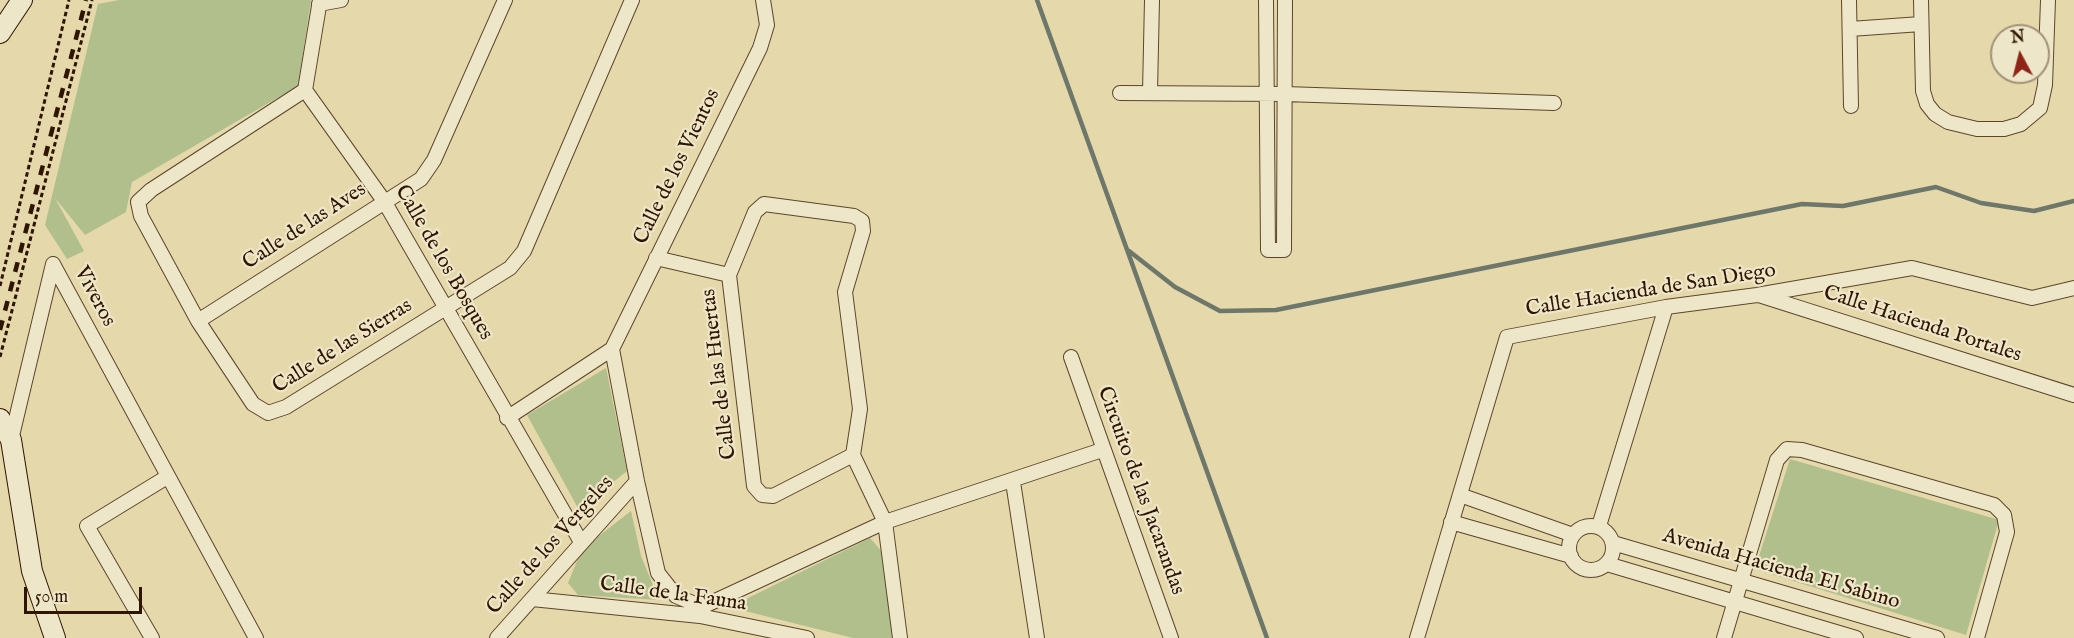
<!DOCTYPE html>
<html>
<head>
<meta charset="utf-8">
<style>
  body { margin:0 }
  #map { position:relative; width:2074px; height:638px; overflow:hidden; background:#e5d8ab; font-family:"IM FELL English",serif }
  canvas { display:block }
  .north { position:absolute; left:1990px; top:24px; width:60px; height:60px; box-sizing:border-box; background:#eee6c8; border:2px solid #a29278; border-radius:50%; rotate:353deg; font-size:16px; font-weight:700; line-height:24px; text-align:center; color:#2f1500 }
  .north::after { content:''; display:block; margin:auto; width:21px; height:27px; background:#8f2418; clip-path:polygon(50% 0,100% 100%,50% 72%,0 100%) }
  .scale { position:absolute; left:24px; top:587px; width:118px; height:27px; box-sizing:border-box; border:3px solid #2f1500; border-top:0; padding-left:8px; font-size:18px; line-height:21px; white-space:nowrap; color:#2f1500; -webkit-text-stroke:4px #eee6c8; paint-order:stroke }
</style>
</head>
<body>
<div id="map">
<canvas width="2074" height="638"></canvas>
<div class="north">N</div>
<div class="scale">50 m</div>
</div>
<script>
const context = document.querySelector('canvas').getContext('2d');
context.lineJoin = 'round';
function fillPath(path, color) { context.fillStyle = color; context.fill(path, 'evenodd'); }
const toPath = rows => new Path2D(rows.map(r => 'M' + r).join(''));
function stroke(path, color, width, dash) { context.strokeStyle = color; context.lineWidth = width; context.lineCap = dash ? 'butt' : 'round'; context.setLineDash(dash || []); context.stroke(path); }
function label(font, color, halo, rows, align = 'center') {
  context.font = font + ' "IM FELL English",serif'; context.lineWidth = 4.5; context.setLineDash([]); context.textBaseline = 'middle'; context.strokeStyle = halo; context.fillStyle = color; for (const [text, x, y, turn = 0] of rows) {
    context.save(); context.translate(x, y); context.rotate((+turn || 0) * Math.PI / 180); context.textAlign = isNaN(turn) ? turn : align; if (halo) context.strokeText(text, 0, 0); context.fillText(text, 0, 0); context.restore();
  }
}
const green = toPath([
  [119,0,311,0,298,86,132,182,126,212,85,235,55,198,84,251,67,259,45,225,98,4],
  [606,368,627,471,579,510,527,415],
  [1790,459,1999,520,1966,635,1755,569],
  [631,511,641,556,659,600,578,595,568,583,582,549],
  [870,538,884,554,892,638,853,638,741,610,748,598]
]);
const stream = toPath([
  [1037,0,1267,638],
  [1129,251,1175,287,1220,311,1276,310,1802,204,1843,206,1936,187,1981,203,2034,211,2074,201]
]);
const path = toPath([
  [0,286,69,0],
  [0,357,92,0]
]);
const street = toPath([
  [320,0,305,90,384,201,581,542],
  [1266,0,1268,250,1284,250,1285,0],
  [1849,0,1851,106],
  [1921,0,1923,91,1927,104,1935,114,1948,122,1977,129,2004,129,2021,124,2040,108,2045,85,2048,0],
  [319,4,341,0],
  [1850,29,1921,24],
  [305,90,151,190,138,202,141,216,198,321,253,404,268,413,286,407,510,268,524,251,632,0],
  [1150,92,1152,0],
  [1120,93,1285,94,1554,103],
  [656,258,729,275],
  [53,264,256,638],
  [1759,295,2074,395],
  [198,321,421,179,434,160,505,0],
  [612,349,637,481,658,573,676,596,702,607],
  [1071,357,1171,638],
  [507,418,612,349,760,48,767,25,763,0],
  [11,440,53,264],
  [853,455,773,496,762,495,754,486,729,275,755,212,764,204,854,216,862,221,863,231,845,292,860,409,853,455,885,522,900,638],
  [1013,482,1037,638],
  [1460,495,1573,535],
  [1451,522,1571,556],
  '1569 548a22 22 0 1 1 44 0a22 22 0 1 1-44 0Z',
  [1599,526,1666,307],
  [1613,543,1937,638],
  [1607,564,1856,638],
  [532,599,700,616,807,638],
  [702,607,885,522,1102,450],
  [152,638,87,526,167,477],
  [497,638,637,481],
  [1417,638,1507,337,1666,307,1757,295,1912,268,2032,298,2074,288],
  [1724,638,1777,460,1787,449,1802,450,1994,505,2004,515,2007,532,1977,638]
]);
const secondary = toPath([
  [0,33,22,0],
  [0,419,11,440,32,571,55,638]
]);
const rail = toPath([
  [0,330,86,0]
]);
const streetNames = [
  ["Calle de los Vientos",678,167,-64],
  ["Calle de las Aves",305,227,-33],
  ["Calle de los Bosques",443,263,60],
  ["Calle Hacienda de San Diego",1651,291,-9],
  ["Viveros",94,297,62],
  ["Calle Hacienda Portales",1922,325,18],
  ["Calle de las Sierras",343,347,-32],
  ["Calle de las Huertas",720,374,-97],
  ["Circuito de las Jacarandas",1140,491,70],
  ["Calle de los Vergeles",551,546,-48],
  ["Avenida Hacienda El Sabino",1781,570,16],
  ["Calle de la Fauna",673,595,8]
];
fillPath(green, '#b1bf8c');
stroke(stream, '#6d776a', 4.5);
stroke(street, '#5c462b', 16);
stroke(secondary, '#2f1500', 22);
stroke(path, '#2f1500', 3, [4.5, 3]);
stroke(street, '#eee6c8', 14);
stroke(secondary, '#eee6c8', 20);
stroke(rail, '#2f1500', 4.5, [10, 10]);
label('21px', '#2f1500', '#eee6c8', streetNames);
</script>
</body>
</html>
